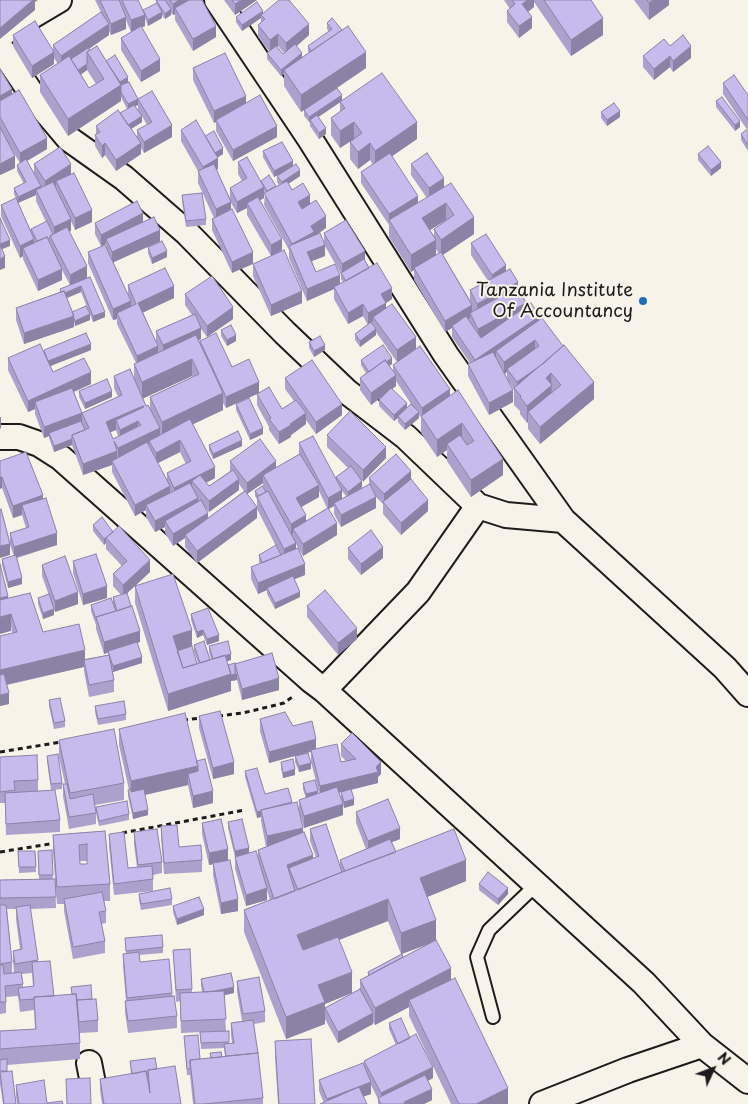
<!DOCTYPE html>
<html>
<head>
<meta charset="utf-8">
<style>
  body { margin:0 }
  #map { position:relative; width:748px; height:1104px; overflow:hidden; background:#f7f3e8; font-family:"Playpen Sans",sans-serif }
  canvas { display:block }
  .north { position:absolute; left:688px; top:1044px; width:50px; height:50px; -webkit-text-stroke:4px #f7f3e8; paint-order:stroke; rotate:47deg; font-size:14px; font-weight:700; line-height:20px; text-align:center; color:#1c1c1c }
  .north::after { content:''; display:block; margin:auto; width:18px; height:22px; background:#1c1c1c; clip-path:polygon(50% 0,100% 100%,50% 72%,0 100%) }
</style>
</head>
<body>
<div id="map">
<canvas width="748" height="1104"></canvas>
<div class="north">N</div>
</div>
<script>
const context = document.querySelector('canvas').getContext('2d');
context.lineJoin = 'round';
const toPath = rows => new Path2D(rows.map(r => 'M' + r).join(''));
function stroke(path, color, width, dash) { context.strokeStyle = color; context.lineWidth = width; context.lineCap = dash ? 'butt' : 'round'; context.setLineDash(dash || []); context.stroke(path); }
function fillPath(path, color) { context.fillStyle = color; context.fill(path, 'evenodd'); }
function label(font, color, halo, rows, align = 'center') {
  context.font = font + ' "Playpen Sans",sans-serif'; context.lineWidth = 4; context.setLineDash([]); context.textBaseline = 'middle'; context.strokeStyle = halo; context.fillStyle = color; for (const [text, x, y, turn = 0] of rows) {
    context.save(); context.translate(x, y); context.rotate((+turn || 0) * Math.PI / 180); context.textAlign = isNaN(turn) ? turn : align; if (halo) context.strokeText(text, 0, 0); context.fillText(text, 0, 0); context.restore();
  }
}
const path = toPath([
  [218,716,243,713,284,703,295,695],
  [183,720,201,718],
  [0,752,61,742],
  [122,833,245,810],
  [0,852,56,843]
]);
const lane = toPath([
  [493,1017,477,957,489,930,536,885]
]);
const street = toPath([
  [217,0,310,139,446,355,563,520,725,668,748,694],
  [0,35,59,0],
  [0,47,36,100,69,139,124,178,187,233,285,333,346,391,406,437,478,506,506,515,563,520],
  [0,437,19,437,39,444,61,458,312,681,324,690,644,983,702,1045,748,1081],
  [324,690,418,592,478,506],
  [89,1063,97,1104],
  [542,1104,628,1070,702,1045]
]);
const wall = toPath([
  [95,0,138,0,143,12,156,4,156,0,202,0,216,37,193,51,175,20,175,14,173,15,171,13,171,15,165,19,162,15,162,18,148,26,145,18,145,26,142,27,160,71,141,82,121,50,121,38,135,30,131,32,126,20,126,29,111,35,109,31,109,35,89,49,106,61,128,82,138,105,135,106,138,110,138,99,172,137,144,153,141,148,141,154,116,171,105,155,102,158,95,146,95,135,96,134,96,126,120,114,127,109,121,97,121,101,68,136,40,92,40,75,58,64,54,58,54,64,32,78,13,46,13,35,53,51,53,45,101,12],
  [87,70,96,84,89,88,81,74],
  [142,116,147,125,137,130,137,138,131,129,142,122],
  [224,0,257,0,235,15],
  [504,0,591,0,603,35,571,56,534,2,534,7,528,12,532,28,519,38,507,22,507,11,510,9],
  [634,0,669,0,669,5,649,20],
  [263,13,309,35,297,46,302,57,309,53,308,52,308,46,329,32,327,29,327,23,366,68,337,88,342,101,417,139,392,156,418,203,427,198,411,175,411,164,444,187,474,234,443,255,470,300,470,290,488,281,471,255,471,243,506,271,518,287,526,307,540,320,594,399,540,444,528,429,528,422,527,423,520,414,520,411,514,405,514,390,510,383,513,402,489,415,468,376,468,364,470,363,452,337,452,328,445,332,414,280,414,270,411,272,389,237,389,225,361,183,361,172,373,165,370,160,358,169,350,159,350,142,354,139,340,148,331,135,331,118,340,112,340,102,318,117,326,134,319,139,310,126,310,123,304,116,304,110,301,112,284,86,284,74,281,76,267,59,267,53,269,51,258,37,258,25,261,22,261,18,242,31,236,22,236,17],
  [277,46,278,46,284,53,283,54],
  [446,220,434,229,434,236,430,230],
  [436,249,439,254,436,256],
  [507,372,507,379,505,374],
  [670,46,691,58,673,72,670,67,654,80,643,67,643,56],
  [193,68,246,103,277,137,233,161,216,131,216,122,214,123,193,80],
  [0,69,12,94,47,149,27,161,34,173,34,164,71,174,92,222,75,230,71,221,71,231,69,232,87,278,83,280,105,317,93,322,81,292,67,298,72,312,90,320,75,326,74,322,74,327,24,344,16,320,16,308,60,292,60,289,70,285,62,270,62,280,38,291,23,259,23,256,20,258,1,216,1,205,16,198,14,194,14,188,24,184,17,171,17,165,20,163,7,142,15,168,0,175],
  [36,195,36,201,46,222,31,229,31,231,18,203],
  [723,83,748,95,748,131,723,94],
  [716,101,740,127,735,131,716,107],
  [601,112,620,117,607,126,601,118],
  [181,130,205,136,223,154,218,157,218,169,216,170,230,198,230,188,242,181,238,174,238,162,261,181,276,187,279,185,277,182,277,176,283,172,274,177,263,157,263,151,293,166,300,176,288,184,292,190,310,203,326,228,314,236,324,242,324,233,365,261,392,299,386,303,386,308,416,349,397,362,376,332,376,335,360,347,355,340,355,334,368,325,363,316,348,324,334,299,334,289,307,301,289,258,289,250,264,205,265,193,264,191,264,198,260,200,282,250,276,254,302,303,271,316,253,276,253,264,271,256,247,215,247,208,237,213,231,203,231,210,253,252,232,273,212,230,212,219,214,218,198,183,198,171,181,141],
  [325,246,341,274,341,279,343,282,340,284,316,272,312,261,325,256],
  [748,133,748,151,741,140,741,134],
  [698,154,721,168,711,176,698,160],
  [182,195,206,219,206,225,186,227,182,201],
  [143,222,160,241,167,257,152,264,148,253,148,247,113,262,128,295,128,285,174,298,143,312,156,342,156,331,192,315,185,305,185,294,233,319,207,337,201,329,201,339,199,340,200,344,200,341,232,367,259,393,282,409,294,401,285,389,285,378,342,415,316,434,306,420,306,424,291,435,291,437,279,444,269,430,269,427,257,405,257,394,226,408,223,403,223,410,193,424,215,478,206,483,209,486,230,471,230,461,276,468,299,454,299,443,336,478,348,468,327,447,327,435,386,458,362,481,362,487,360,490,369,484,369,478,411,479,428,511,401,535,383,514,383,504,376,497,376,508,341,527,334,514,334,506,329,509,337,535,303,556,296,544,296,549,305,575,294,579,300,597,275,609,267,594,267,590,258,594,251,579,251,567,260,564,259,561,259,555,276,546,257,509,257,518,197,563,185,547,185,538,173,546,165,533,165,527,155,532,146,517,146,510,135,516,112,472,112,465,83,475,72,445,54,452,49,438,49,436,44,438,35,414,35,409,28,412,8,370,8,358,44,352,91,350,50,366,53,372,91,384,74,392,82,413,118,397,114,388,114,376,134,377,134,364,136,363,117,324,117,319,113,320,88,263,88,252,106,246,106,244,101,246,95,234,95,223],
  [192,376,193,377,150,397,150,409,146,406,143,398],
  [116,430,118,436,113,439,110,432],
  [180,452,186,464,167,473,167,481,158,463],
  [263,483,263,487,255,491,255,496,257,499,257,507,247,494],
  [239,484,244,491,208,518,205,508,209,512,239,490],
  [319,491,327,508,306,521,301,507,319,497],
  [342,491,346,496,342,499],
  [221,330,236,341,227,346,221,336],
  [309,342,325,350,314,357,309,348],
  [361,360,392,364,389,366,393,371,393,365,450,395,503,475,471,497,447,461,447,450,437,457,421,433,421,417,419,415,419,418,405,430,398,422,398,418,394,421,379,406,379,400,386,393,371,405,360,390,360,378,366,373,361,365],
  [396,381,411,404,407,408,392,389,396,386],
  [79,391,112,397,85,409,79,397],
  [236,404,263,434,250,440,236,410],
  [209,445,242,446,213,459,209,450],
  [0,461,43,499,57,545,17,558,22,584,8,588,2,565,2,559,14,556,10,545,10,555,2,511,10,543,10,533,26,528,22,515,13,518,2,488],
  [93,525,113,531,150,572,135,586,192,646,197,664,198,663,194,651,194,645,210,660,211,659,209,652,209,646,231,660,227,661,228,665,235,667,235,664,279,690,242,700,237,680,231,681,231,691,168,711,135,603,135,586,127,593,140,642,137,643,142,663,113,672,112,667,114,680,114,692,89,697,84,671,84,667,7,685,9,704,0,706,12,633,8,598,43,632,85,659,108,655,108,652,104,654,96,629,96,625,91,611,91,605,113,603,113,597,121,595,113,586,113,574,122,566,106,549,106,543,104,545,93,531],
  [348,548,383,558,361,575,348,559],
  [73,561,107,598,83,605,73,573],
  [42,565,78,604,55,612,42,576],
  [38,598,54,615,43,619,38,604],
  [307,606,357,639,338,655,307,617],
  [191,614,219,641,207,645,203,635,197,638,191,620],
  [49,700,65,721,65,727,54,729,49,706],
  [95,706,126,714,126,720,98,725,95,712],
  [199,716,234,774,213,779,199,728],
  [260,719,293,726,316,749,341,762,346,761,341,756,341,744,381,774,378,777,378,783,351,790,354,805,344,808,341,798,341,792,339,793,343,815,304,828,299,811,303,833,313,858,316,857,310,841,310,829,340,866,340,860,366,849,356,823,356,812,400,839,392,842,396,852,466,881,427,897,436,941,451,980,508,1104,451,1104,409,1016,409,1007,375,1025,373,1022,373,1024,338,1043,325,1019,325,1008,360,989,360,980,368,976,368,972,401,954,388,921,339,940,325,1004,325,1024,286,1039,244,932,244,910,270,900,267,890,267,900,246,906,235,869,235,857,228,828,228,822,249,853,258,857,258,850,266,847,261,821,261,817,257,818,245,777,245,771,265,794,292,803,299,811,299,800,306,798,303,789,303,783,318,794,319,793,311,762,311,752,308,753,311,769,299,772,295,762,295,756,269,763,260,731],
  [426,945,403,957,402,954],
  [119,729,196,761,213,803,193,808,188,785,145,795,148,815,133,819,128,796,128,790,129,790,119,745],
  [59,740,124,783,124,800,95,805,96,813,96,824,69,829,63,796,63,784,65,784,59,757],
  [47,756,62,783,62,789,51,790,47,761],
  [0,757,38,780,38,791,60,820,60,832,6,835,5,803,0,803],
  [281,762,295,775,283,778,281,768],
  [96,807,129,814,129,820,99,826,96,813],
  [202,823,228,860,238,911,221,914,213,875,213,864,209,865,202,834],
  [161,826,179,847,202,860,202,872,164,874,161,837],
  [105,831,110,884,110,901,104,901,106,911,106,923,101,924,105,941,105,953,73,959,64,911,64,904,57,904,53,852,53,835],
  [80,861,87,861,87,864,80,864],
  [134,832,162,862,162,873,153,875,153,891,114,895,109,846,109,834,128,868,137,867,134,844],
  [52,850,53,879,55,879,56,908,30,909,38,962,54,996,72,994,71,987,92,999,98,1020,98,1032,80,1033,80,1059,7,1065,7,1071,16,1104,3,1104,0,1084,0,1031,35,1029,34,1010,20,1012,18,996,6,997,6,1013,0,1014,0,880,39,879,38,851],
  [7,909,16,909,16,919,20,949,13,951,13,962,14,972,12,973,12,962],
  [32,973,33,986,23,987,22,974],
  [18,851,35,851,36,872,19,873],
  [479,884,508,894,498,905,479,890],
  [139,894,172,899,172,905,141,910,139,900],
  [173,906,204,915,177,925,173,912],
  [125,938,163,947,163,953,139,955,140,962,172,993,177,1016,177,1028,128,1033,125,1012,125,1001,126,1001,123,966,123,954,126,954],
  [190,949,192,992,202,992,201,985,201,979,234,993,224,995,226,1031,181,1033,180,1001,176,1002,173,950],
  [237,981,265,1011,265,1022,254,1024,263,1098,263,1104,193,1104,190,1075,187,1075,184,1036,200,1059,210,1058,210,1053,222,1057,225,1056,224,1048,201,1049,200,1032,229,1031,229,1043,232,1043,231,1035,231,1023,242,1021,237,992],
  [389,1023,410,1038,433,1078,428,1081,432,1100,424,1104,378,1104,378,1099,371,1085,371,1094,363,1096,324,1103,319,1091,319,1080,364,1065,364,1061,396,1045,389,1029],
  [275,1041,315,1104,278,1104,275,1057],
  [130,1061,157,1069,181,1104,102,1104,100,1090,100,1079,131,1074],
  [16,1085,47,1103,63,1104,17,1104,16,1096]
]);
const shadedWall = toPath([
  [31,0,38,0,35,2,35,10,0,39,0,28],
  [179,0,195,0,175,8,175,14,173,15,173,4],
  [241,0,257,0,235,15,235,4],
  [528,0,534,0,534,7,522,16,522,4],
  [653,0,669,0,669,5,649,20,649,3],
  [171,9,171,15,165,19,165,14],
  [263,11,263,17,261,15,261,18,242,31,242,25],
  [162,12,162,18,148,26,148,20],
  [145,15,145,26,131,32,131,20],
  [126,17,126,29,111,35,111,24],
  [532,17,532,28,519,38,519,26],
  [603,18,603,35,571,56,571,40],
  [109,24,109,35,61,68,61,56],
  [309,24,309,35,286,55,286,43],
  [216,26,216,37,193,51,193,39],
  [278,34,278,46,270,52,270,40],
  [691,46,691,58,673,72,673,61],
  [54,52,54,64,32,78,32,66],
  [366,52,366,68,301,112,301,95],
  [302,53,302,58,284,70,284,74,281,76,281,70],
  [670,56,670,67,654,80,654,69],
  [160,59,160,71,141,82,141,71],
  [87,64,87,70,74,80,74,74],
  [128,77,128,83,121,87,121,101,68,136,68,119,115,84],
  [12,89,12,101,0,108,0,96],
  [342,95,342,101,311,122,310,120,309,123,309,117],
  [246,96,246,108,216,120,216,122,214,123,214,111],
  [138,99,138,105,128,110,128,104],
  [620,111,620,117,607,126,607,120],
  [142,116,142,122,128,131,128,125],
  [740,121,740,127,735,131,735,125],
  [354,122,354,139,340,148,340,131],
  [417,122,417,139,375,168,375,151],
  [172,125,172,137,144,153,144,142],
  [277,126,277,137,233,161,233,150],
  [326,128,326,134,319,139,319,133],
  [47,138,47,149,20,165,20,153],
  [105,143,105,155,102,158,102,146],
  [141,143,141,154,116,171,116,160],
  [370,143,370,160,358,169,358,152],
  [223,148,223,154,215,159,215,153],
  [15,156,15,168,0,175,0,164],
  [218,158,218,169,203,178,203,167],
  [293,161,293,167,274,177,274,171],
  [721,162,721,168,711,176,711,170],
  [71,164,71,175,56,181,56,185,45,192,45,181],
  [300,170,300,176,282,188,282,182],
  [444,178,444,189,429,200,429,188],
  [41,186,41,192,36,190,36,195,18,203,18,197],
  [264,187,264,198,249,207,247,203,247,208,237,213,237,202],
  [310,195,310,207,298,214,298,202],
  [418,196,418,207,389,220,389,226,389,214],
  [231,202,231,213,216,220,216,209],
  [446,203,446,220,422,235,422,218],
  [92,210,92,222,75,230,75,218],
  [143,213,143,224,106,239,106,244,101,246,101,235],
  [326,216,326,228,292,253,292,244,311,226],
  [474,217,474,234,441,256,441,240],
  [71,219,71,231,54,238,54,227],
  [160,230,160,241,112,263,112,252],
  [34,239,34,251,23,248,23,256,20,258,20,246],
  [282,239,282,250,271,256,271,245],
  [10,240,10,246,0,250,0,244],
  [436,240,436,256,411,272,411,255],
  [325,245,325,256,307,263,307,252],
  [167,251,167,257,152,264,152,258],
  [365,251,365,262,342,276,342,264],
  [253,252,253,264,232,273,232,262],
  [5,256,5,268,0,270,0,259],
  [506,265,506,277,492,286,492,275],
  [87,266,87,278,70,286,70,275],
  [62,269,62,280,38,291,38,280],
  [340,275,340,287,334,287,334,289,307,301,307,289],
  [518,282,518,294,477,316,477,304],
  [81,286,81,292,62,300,62,294],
  [174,286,174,298,138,315,138,303],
  [392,288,392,299,386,303,386,314,373,317,373,321,368,325,368,313,381,294],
  [302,291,302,303,271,316,271,305],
  [131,301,131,313,117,313,117,319,113,320,113,309],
  [526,303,526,314,478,340,478,329],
  [363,304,363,316,348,324,348,313],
  [472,305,472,316,470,313,470,318,453,328,452,326,452,328,445,332,445,321],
  [233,307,233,319,207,337,207,326],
  [105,312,105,317,93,322,93,316],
  [90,314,90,320,75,326,75,321],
  [74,316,74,327,24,344,24,333],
  [540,316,540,327,496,351,496,357,475,372,475,360],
  [201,328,201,339,163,356,163,345],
  [376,329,376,335,360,347,360,341],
  [236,335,236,341,227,346,227,340],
  [416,337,416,349,397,362,397,350],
  [535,340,535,352,507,369,507,372,504,374,504,362],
  [91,344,91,350,48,367,48,361],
  [325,345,325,350,314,357,314,351],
  [158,346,158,358,137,367,137,356],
  [564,348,517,391,517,382],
  [392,358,392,364,370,379,370,373],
  [192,359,192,376,142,399,142,382],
  [91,372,91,384,37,408,35,402,35,409,28,412,28,401],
  [551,373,552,402,528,412,528,422,527,423,527,406,546,378],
  [396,375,396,386,371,405,371,393],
  [259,382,259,393,226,408,226,397],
  [594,382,594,399,540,444,540,427],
  [450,389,450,400,422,418,422,408],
  [513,390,513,402,489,415,489,403],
  [112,391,112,397,85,409,85,403],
  [223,393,223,410,162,439,162,422],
  [407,403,407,409,398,416,398,418,394,421,394,415],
  [342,404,342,415,316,434,316,422],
  [143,406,143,418,116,420,116,430,106,434,106,422],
  [419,412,419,418,405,430,405,424],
  [82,413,82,424,49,433,49,436,44,438,44,427],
  [306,413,306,424,291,435,291,437,279,444,279,432],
  [0,417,1,417,1,428,0,429],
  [138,421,138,433,120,441,120,430],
  [462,423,462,440,447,444,447,450,437,457,437,440],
  [160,428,160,439,149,441,149,444,118,460,118,448],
  [263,428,263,434,250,440,250,434],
  [72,439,72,445,54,452,54,446],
  [180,440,180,452,156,464,156,453],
  [242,440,242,446,213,459,213,454],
  [386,447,386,458,363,482,363,470],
  [117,451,117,463,112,461,112,465,83,475,83,464],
  [503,459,503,475,471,497,471,480],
  [276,461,276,473,263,475,263,483,247,494,247,483],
  [215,467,215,478,198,487,192,481,192,490,174,499,174,488],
  [411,471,411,482,384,504,384,494],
  [0,477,2,477,2,488,0,489],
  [239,479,239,490,209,512,209,501],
  [362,481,362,487,348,498,348,492],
  [319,485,319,497,296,510,296,498],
  [170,486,170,498,146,505,146,510,135,516,135,505],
  [342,490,342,502,334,503,334,506,328,509,328,498],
  [43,495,43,507,22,505,22,515,13,518,13,506],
  [376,497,376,508,341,527,341,515],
  [198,498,198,509,165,521,165,527,155,532,155,521],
  [428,500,428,511,401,535,401,523],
  [257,507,257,518,197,563,197,551],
  [208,513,208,525,185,535,185,538,173,546,173,534],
  [306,515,306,526,293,529,293,534,291,535,291,524],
  [337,523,337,535,303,556,303,544],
  [57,533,57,545,14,558,14,547],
  [106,538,106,543,104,545,104,539],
  [296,543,296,554,284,560,284,549],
  [10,544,10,555,0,558,0,546],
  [383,547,383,558,361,575,361,564],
  [150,560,150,572,123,597,123,585],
  [305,564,305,575,268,590,267,588,267,590,258,594,258,583],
  [22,578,22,584,8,588,8,582],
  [107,586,107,598,83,605,83,594],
  [78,592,78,604,55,612,55,601],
  [300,592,300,597,275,609,275,603],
  [8,596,8,608,0,609,0,598],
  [54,609,54,615,43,619,43,613],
  [11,614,11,631,0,634,0,617],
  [357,628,357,639,338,655,338,643],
  [192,630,192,647,173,653,173,636],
  [203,630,203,635,197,638,197,632],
  [140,631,140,642,104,654,104,642],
  [219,635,219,641,207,645,207,639],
  [85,650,85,667,84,660,84,667,0,686,0,670],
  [231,654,231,660,213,665,213,659],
  [142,657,142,663,113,672,113,666],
  [231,674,231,675,237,674,237,680,231,681,231,691,168,711,168,694],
  [279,678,279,690,242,700,242,689],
  [9,693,9,704,0,706,0,695],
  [316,739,316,750,269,763,269,752],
  [234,762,234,774,213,779,213,768],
  [381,762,381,774,378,777,378,783,320,797,320,786,376,767],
  [311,763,311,769,299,772,299,766],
  [198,766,198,783,188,774,188,785,131,798,131,781],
  [295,769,295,775,283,778,283,773],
  [213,791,213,803,193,808,193,796],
  [318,791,318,797,306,800,306,794],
  [354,799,354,805,344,808,344,802],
  [343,804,343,815,304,828,304,816],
  [148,810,148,815,133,819,133,813],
  [261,811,261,817,257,818,257,812],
  [303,828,303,840,267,848,267,836],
  [400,828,400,839,368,852,368,841],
  [249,848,249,854,235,857,235,851],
  [228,849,228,861,209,865,209,853],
  [313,855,313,867,289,868,289,876,287,865],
  [466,860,466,881,420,900,420,878],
  [267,888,267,900,246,906,246,895],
  [508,888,508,894,498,905,498,899],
  [238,899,238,911,221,914,221,903],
  [388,899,388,921,297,956,297,935],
  [204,909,204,915,177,925,177,919],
  [436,920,436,941,401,954,401,933],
  [451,968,451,985,409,1000,409,1007,375,1025,375,1008],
  [352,972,352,993,325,1004,325,1024,286,1039,286,1017,318,985],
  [234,987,234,993,204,1000,204,994],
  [373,1013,373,1024,338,1043,338,1032],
  [433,1067,433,1078,381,1104,381,1093],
  [371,1082,371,1094,343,1104,327,1104,327,1099],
  [508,1088,508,1104,476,1104],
  [432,1089,432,1100,424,1104,404,1104,404,1102]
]);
const building = toPath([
  [0,0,33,0,0,28,0,0],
  [100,0,119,0,126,17,111,24,100,0],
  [122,0,138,0,145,15,131,20,122,0],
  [156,0,165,0,171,9,165,14,156,0],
  [170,0,179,0,173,4,170,0],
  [189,0,202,0,216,26,193,39,175,8,189,0],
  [232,0,241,0,235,4,232,0],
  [279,0,289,0,309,24,286,43,278,34,270,40,258,25,265,19,261,15,279,0],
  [512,0,528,0,522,4,532,17,519,26,507,11,515,4,512,0],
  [544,0,591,0,603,18,571,40,544,0],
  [647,0,653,0,649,3,647,0],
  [257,2,263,11,242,25,236,17,257,2],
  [157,3,162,12,148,20,143,10,157,3],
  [101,12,109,24,61,56,53,45,101,12],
  [332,18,342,30,311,51,308,46,332,29,327,23,332,18],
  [35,21,54,52,32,66,13,35,35,21],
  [141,26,160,59,141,71,121,38,141,26],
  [348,26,366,52,301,95,284,70,348,26],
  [683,35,691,46,673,61,670,56,654,69,643,56,664,39,670,46,683,35],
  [295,44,302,53,281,70,267,53,276,46,283,54,295,44],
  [97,46,121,85,68,119,40,75,69,56,89,88,104,79,87,52,97,46],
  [88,48,90,50,87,52,87,64,78,70,71,59,88,48],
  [225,53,246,96,214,111,193,68,225,53],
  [115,55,128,77,120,82,106,61,115,55],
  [0,69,12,89,0,96,0,69],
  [382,73,417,122,375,151,370,143,358,152,350,142,362,133,354,122,340,131,331,118,345,108,340,102,382,73],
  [734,75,748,95,748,120,723,83,734,75],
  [129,82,138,99,128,104,121,92,121,85,129,82],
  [337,88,342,95,309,117,304,110,337,88],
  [19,90,47,138,20,153,0,117,0,101,19,90],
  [152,91,172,125,144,142,137,130,152,122,138,99,152,91],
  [260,95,277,126,233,150,216,120,260,95],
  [722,97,740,121,735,125,716,101,722,97],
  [614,103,620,111,607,120,601,112,614,103],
  [134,105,142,116,128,125,120,113,134,105],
  [118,110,141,143,116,160,105,143,102,146,95,135,100,132,96,126,118,110],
  [317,115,326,128,319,133,310,120,317,115],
  [196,120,218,158,203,167,181,130,196,120],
  [0,127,15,156,0,164,0,127],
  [746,130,748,133,748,145,741,134,746,130],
  [214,131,223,148,215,153,205,136,214,131],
  [282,142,293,161,274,171,263,151,282,142],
  [708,146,721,162,711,170,698,154,708,146],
  [60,147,71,164,45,181,34,164,60,147],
  [390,153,418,196,389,214,361,172,390,153],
  [427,153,444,178,429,188,411,164,427,153],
  [247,157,264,187,237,202,230,188,247,178,238,162,247,157],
  [26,159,41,186,18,197,14,188,26,182,17,165,26,159],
  [214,164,231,202,216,209,198,171,214,164],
  [296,164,300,170,282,182,277,176,296,164],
  [74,173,92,210,75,218,56,181,74,173],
  [269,175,276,186,267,191,261,181,269,175],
  [287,181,292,190,303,183,310,195,298,202,302,209,316,200,326,216,311,226,314,232,292,244,264,193,287,181],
  [53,182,71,219,54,227,36,190,53,182],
  [451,183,474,217,441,240,434,229,454,215,446,203,422,218,436,240,411,255,389,220,451,183],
  [202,193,206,219,186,221,182,195,202,193],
  [258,197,282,239,271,245,247,203,258,197],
  [16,198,34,239,20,246,1,205,16,198],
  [137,201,143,213,101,235,95,223,137,201],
  [232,209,253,252,232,262,212,219,232,209],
  [154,217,160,230,112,252,106,239,154,217],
  [0,218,10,240,0,244,0,218],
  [346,220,365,251,342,264,324,233,346,220],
  [47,221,53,234,50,236,50,238,48,239,47,237,37,241,31,229,47,221],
  [67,227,87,266,70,275,50,236,67,227],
  [320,233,325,245,307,252,316,272,335,264,340,275,307,289,289,246,320,233],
  [486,234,506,265,492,275,471,243,486,234],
  [47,237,62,269,38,280,23,248,47,237],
  [162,241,167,251,152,258,148,247,162,241],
  [0,245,5,256,0,259,0,245],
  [105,245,131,301,113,309,88,252,105,245],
  [284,250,302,291,271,305,253,264,284,250],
  [441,252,472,305,445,321,414,268,441,252],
  [364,259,369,268,346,281,341,273,364,259],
  [377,263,392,288,381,294,386,303,368,313,363,304,348,313,334,287,377,263],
  [165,268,174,286,138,303,158,346,137,356,117,313,136,304,128,285,165,268],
  [510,269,518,282,477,304,470,290,510,269],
  [212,276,233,307,207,326,185,294,212,276],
  [90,277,105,312,93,316,81,286,65,293,64,291,61,292,60,289,90,277],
  [518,287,526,303,478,329,470,313,518,287],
  [64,291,74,316,24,333,16,308,64,291],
  [531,303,540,316,475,360,452,326,466,316,481,338,531,303],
  [392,304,416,337,397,350,373,317,392,304],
  [86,306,90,314,75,321,72,312,86,306],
  [195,314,201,328,163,345,156,331,195,314],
  [542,318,563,346,544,363,517,382,507,369,539,346,535,340,504,362,496,351,542,318],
  [371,322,376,329,360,341,355,334,371,322],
  [231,325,236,335,227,340,221,330,231,325],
  [86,333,91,344,48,361,44,350,86,333],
  [216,333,232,367,249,359,259,382,226,397,200,341,216,333],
  [196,335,223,393,162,422,150,397,199,374,192,359,142,382,134,364,196,335],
  [320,336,325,345,314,351,309,342,320,336],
  [40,344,53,372,84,358,91,372,28,401,8,358,40,344],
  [383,345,392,358,386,362,385,360,369,372,361,360,383,345],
  [564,345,594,382,540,427,528,412,561,385,551,373,546,378,552,385,527,406,520,397,521,396,514,388,564,345],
  [420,346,450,389,422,408,393,365,420,346],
  [493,352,513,390,489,403,468,364,493,352],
  [312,360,342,404,316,422,285,378,312,360],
  [385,360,396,375,371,393,360,378,385,360],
  [130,369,146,406,148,405,160,428,118,448,114,441,117,451,83,464,72,435,89,428,82,413,122,395,114,376,130,369],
  [143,406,144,407,116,420,120,430,138,421,141,425,113,439,106,422,143,406],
  [107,379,112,391,85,403,79,391,107,379],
  [269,387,282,409,296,400,306,413,290,424,291,425,279,432,269,419,271,418,257,394,269,387],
  [72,388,82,413,44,427,35,402,72,388],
  [391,388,407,403,394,415,379,400,391,388],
  [458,390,503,459,471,480,447,444,460,435,467,445,474,441,462,423,437,440,421,416,458,390],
  [249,398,263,428,250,434,236,404,249,398],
  [411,404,419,412,405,424,398,416,411,404],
  [350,411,386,447,363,470,327,435,350,411],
  [190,419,215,467,174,488,167,473,191,461,180,440,156,453,149,441,190,419],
  [81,421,85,430,72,435,72,439,54,446,49,433,81,421],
  [238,431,242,440,213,454,209,445,238,431],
  [313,436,342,490,328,498,299,443,313,436],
  [260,439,276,461,247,483,230,461,260,439],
  [147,442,170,486,135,505,112,461,147,442],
  [26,452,43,495,13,506,2,477,0,477,0,461,26,452],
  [300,454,319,485,296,498,306,515,291,524,263,475,300,454],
  [396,454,411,471,384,494,369,478,396,454],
  [351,466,362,481,348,492,336,477,351,466],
  [233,470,239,479,209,501,192,481,200,475,209,486,233,470],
  [411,479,428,500,401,523,383,502,411,479],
  [190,483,198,498,155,521,146,505,190,483],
  [370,484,376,497,341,515,334,503,370,484],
  [262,486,266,492,258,496,255,491,262,486],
  [245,491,257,507,197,551,185,535,245,491],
  [268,491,296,543,284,549,257,497,268,491],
  [46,498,57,533,14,547,10,533,29,527,22,505,46,498],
  [201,500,208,513,173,534,165,521,201,500],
  [328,508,337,523,303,544,293,529,328,508],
  [1,509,10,544,0,546,0,510,1,509],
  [102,517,113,532,104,539,93,525,102,517],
  [119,526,150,560,123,585,113,574,127,561,106,538,119,526],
  [371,530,383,547,361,564,348,548,371,530],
  [276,545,281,555,262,563,259,555,276,545],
  [298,548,305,564,258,583,251,567,298,548],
  [96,554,107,586,83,594,73,561,96,554],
  [16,555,22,578,8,582,2,559,16,555],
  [65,556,78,592,55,601,42,565,65,556],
  [0,564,8,596,0,598,0,564],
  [173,574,192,630,173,636,183,668,225,655,231,674,168,694,135,586,173,574],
  [293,576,300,592,275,603,267,588,293,576],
  [325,590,357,628,338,643,307,606,325,590],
  [30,593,43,632,79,624,85,650,0,670,0,636,17,632,11,614,0,617,0,600,30,593],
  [127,593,131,606,117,611,113,597,127,593],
  [49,594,54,609,43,613,38,598,49,594],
  [111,598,116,611,96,617,96,619,91,605,111,598],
  [132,606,140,631,104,642,96,617,132,606],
  [208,608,219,635,207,639,203,630,197,632,191,614,208,608],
  [204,641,210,660,200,663,194,645,204,641],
  [228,641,231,654,213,659,209,646,228,641],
  [137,642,142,657,113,666,108,651,137,642],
  [192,646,197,664,183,668,177,651,192,646],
  [272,653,279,678,242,689,235,664,272,653],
  [109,655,114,680,89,685,84,660,109,655],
  [235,663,235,674,231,675,228,665,235,663],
  [4,674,9,693,0,695,0,675,4,674],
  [60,698,65,721,54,723,49,700,60,698],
  [124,701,126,714,98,719,95,706,124,701],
  [220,711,234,762,213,768,199,716,220,711],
  [285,712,293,726,312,721,316,739,269,752,260,719,285,712],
  [185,713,198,766,131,781,119,729,185,713],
  [114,729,124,783,70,793,59,740,114,729],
  [352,733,381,762,376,767,378,772,320,786,311,750,337,744,341,762,356,759,341,744,352,733],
  [308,753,311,763,299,766,295,756,308,753],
  [58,754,62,783,51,784,47,756,58,754],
  [37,755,38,780,14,781,15,790,0,792,0,757,37,755],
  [205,759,213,791,193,796,188,774,198,771,198,766,196,761,205,759],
  [293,759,295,769,283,773,281,762,293,759],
  [257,768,265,794,288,788,292,802,261,810,261,811,257,812,245,771,257,768],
  [315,780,318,791,306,794,303,783,315,780],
  [63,784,67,784,70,799,93,794,96,813,69,817,63,784],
  [337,787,343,804,304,816,299,800,337,787],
  [131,789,131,792,144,789,148,810,133,813,128,790,131,789],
  [351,789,354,799,344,802,341,792,351,789],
  [55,790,60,820,6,824,5,793,55,790],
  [388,799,400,828,368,841,356,812,388,799],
  [127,801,129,814,99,821,96,807,127,801],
  [297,802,303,828,267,836,261,810,297,802],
  [221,819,228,849,209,853,202,823,221,819],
  [242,819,249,848,235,851,228,822,242,819],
  [326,824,342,872,298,890,289,868,319,856,310,829,326,824],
  [177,825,179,847,201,845,202,860,164,863,161,826,177,825],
  [157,829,162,862,138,865,134,832,157,829],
  [454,829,466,860,420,878,436,920,401,933,388,899,297,935,303,950,338,937,352,972,318,985,325,1002,286,1017,244,910,454,829],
  [105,831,110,884,57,887,53,835,105,831],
  [87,844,87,864,80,864,79,845,87,844],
  [124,832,128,868,152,866,153,879,114,884,109,834,124,832],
  [304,832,313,855,287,865,295,891,274,899,258,850,304,832],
  [390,839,396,852,345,871,340,860,390,839],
  [52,850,53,875,39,875,38,851,52,850],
  [18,851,35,851,36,867,19,867,18,851],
  [256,851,267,888,246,895,235,857,256,851],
  [230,860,238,899,221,903,213,863,230,860],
  [488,872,508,888,498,899,479,884,488,872],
  [55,879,56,897,0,898,0,880,55,879],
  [170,888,172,899,141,904,139,894,170,888],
  [102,892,106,911,99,912,105,941,73,947,64,899,102,892],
  [199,897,204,909,177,919,173,906,199,897],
  [0,905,6,905,12,962,0,964,0,905],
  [30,905,38,960,15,964,13,951,22,949,16,907,30,905],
  [162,935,163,947,126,951,125,938,162,935],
  [436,940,451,968,375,1008,360,980,436,940],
  [190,949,192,989,176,990,173,950,190,949],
  [139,952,140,962,169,959,172,993,127,998,123,954,139,952],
  [402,954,403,957,369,975,368,972,402,954],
  [50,961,54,996,34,997,34,999,20,1000,18,988,34,986,32,962,50,961],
  [0,965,3,965,4,974,21,972,23,984,5,986,6,1002,0,1002,0,965],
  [231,973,234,987,215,991,204,992,201,979,231,973],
  [259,977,265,1011,243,1014,237,981,259,977],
  [455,978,508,1088,476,1104,459,1104,409,1000,455,978],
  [91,985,92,999,77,1000,76,994,72,994,71,987,91,985],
  [360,989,373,1013,338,1032,325,1008,360,989],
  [224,991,226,1019,181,1021,180,993,224,991],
  [76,994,80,1043,0,1049,0,1031,36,1029,34,997,76,994],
  [174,996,177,1016,128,1021,125,1001,174,996],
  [96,999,98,1020,79,1022,77,1000,96,999],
  [401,1018,410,1038,398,1044,389,1023,401,1018],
  [253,1020,258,1053,226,1056,224,1044,234,1043,231,1023,253,1020],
  [229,1031,229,1042,201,1043,200,1032,229,1031],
  [416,1034,433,1067,381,1093,364,1061,416,1034],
  [198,1035,200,1059,190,1060,190,1069,187,1069,184,1036,198,1035],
  [311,1039,315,1104,279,1104,275,1041,311,1039],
  [221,1052,222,1057,211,1058,210,1053,221,1052],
  [258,1053,263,1098,204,1104,195,1104,190,1060,258,1053],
  [155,1058,157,1069,148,1070,148,1075,147,1075,146,1071,132,1074,130,1061,155,1058],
  [7,1059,7,1071,0,1071,0,1060,7,1059],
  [363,1063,371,1082,327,1099,319,1080,363,1063],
  [175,1066,181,1104,104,1104,100,1079,146,1071,150,1093,148,1070,175,1066],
  [12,1071,16,1104,4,1104,0,1072,12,1071],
  [425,1075,432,1089,404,1102,405,1104,381,1104,378,1098,425,1075],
  [90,1078,91,1104,67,1104,66,1079,90,1078],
  [44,1080,47,1103,62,1101,63,1104,19,1104,16,1085,44,1080],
  [359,1087,367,1104,320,1104,359,1087]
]);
const markers = [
  [643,301,5,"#1f6fb2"]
];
const poiNames = [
  ["Tanzania Institute",633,291],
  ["Of Accountancy",633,312]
];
stroke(lane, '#1c1c1c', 16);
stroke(street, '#1c1c1c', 28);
stroke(path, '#1c1c1c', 3, [5, 4]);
stroke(lane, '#f7f3e8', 12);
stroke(street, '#f7f3e8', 24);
fillPath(wall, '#aba1cc');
fillPath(shadedWall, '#8b83a6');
fillPath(building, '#c7bbed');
stroke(building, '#8b83a6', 1);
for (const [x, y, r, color] of markers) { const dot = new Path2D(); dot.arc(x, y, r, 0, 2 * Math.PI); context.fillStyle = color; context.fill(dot); stroke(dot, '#f7f3e8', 2); }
label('18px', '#1c1c1c', '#f7f3e8', poiNames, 'right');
</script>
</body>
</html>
